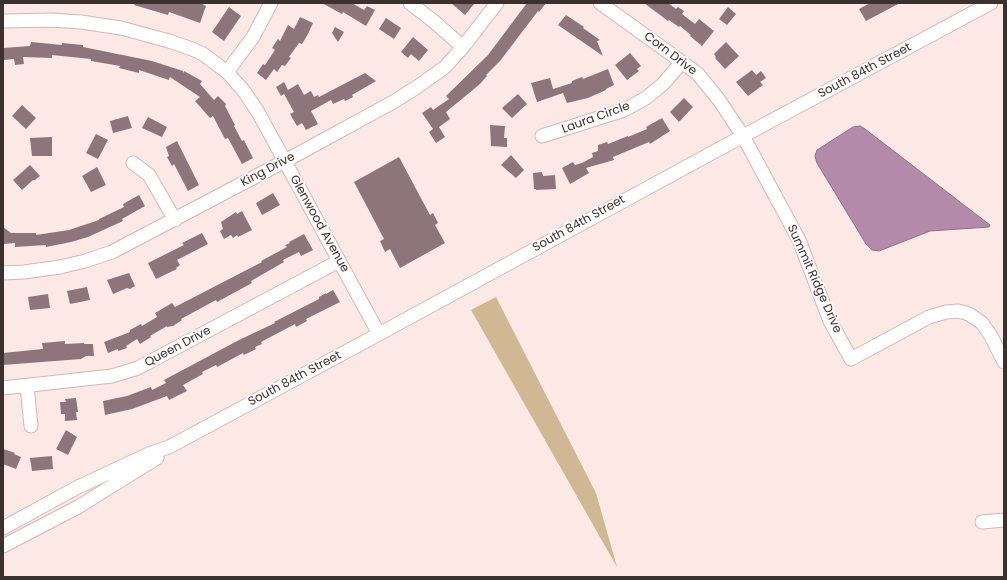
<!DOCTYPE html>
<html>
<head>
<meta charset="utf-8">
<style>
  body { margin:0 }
  #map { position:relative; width:1007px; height:580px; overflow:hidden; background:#fce9e6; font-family:Poppins,sans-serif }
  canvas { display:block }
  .frame { position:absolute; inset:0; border:4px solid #3c312f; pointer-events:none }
</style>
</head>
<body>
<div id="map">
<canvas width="1007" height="580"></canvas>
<div class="frame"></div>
</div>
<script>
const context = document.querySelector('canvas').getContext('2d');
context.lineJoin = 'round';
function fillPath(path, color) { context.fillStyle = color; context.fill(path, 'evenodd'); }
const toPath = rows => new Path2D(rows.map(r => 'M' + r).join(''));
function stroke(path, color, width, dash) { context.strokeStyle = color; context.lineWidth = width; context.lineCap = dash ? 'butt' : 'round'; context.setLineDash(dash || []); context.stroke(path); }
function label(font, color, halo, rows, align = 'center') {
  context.font = font + ' Poppins,sans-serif'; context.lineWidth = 4; context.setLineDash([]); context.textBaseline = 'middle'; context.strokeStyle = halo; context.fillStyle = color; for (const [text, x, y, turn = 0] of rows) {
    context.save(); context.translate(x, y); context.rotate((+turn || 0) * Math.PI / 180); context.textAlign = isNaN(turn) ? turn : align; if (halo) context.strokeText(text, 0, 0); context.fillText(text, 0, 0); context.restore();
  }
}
const green = toPath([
  [496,297,596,493,617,567,471,310]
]);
const water = toPath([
  [860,126,865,129,990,225,989,227,930,231,879,251,872,250,866,244,817,163,815,156,817,150,853,127,860,126]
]);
const building = toPath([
  [135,3,203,3,202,4,206,6,200,23,169,12,168,15,134,5],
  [322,3,352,3,364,10,367,6,375,10,366,26,343,12,342,14],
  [451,3,475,3,465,15],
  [527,3,546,3,539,12,538,11,500,61,486,75,487,76,480,84,446,112,450,119,439,127,445,137,436,143,429,132,433,129,422,113,431,107,433,110,449,99,446,96,488,55],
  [644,3,668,3,676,9,678,7,684,11,682,14,695,24,699,19,714,31,702,46,690,36,691,35,680,26,679,27,669,20,668,21],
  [870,3,900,3,866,21,859,9],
  [229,7,241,16,224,41,212,32],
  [728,7,736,14,727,25,719,19],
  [566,15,584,27,583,28,600,40,597,41,603,56,558,25],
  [300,17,313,23,308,34,302,44,299,43,289,57,291,58,285,66,282,65,277,72,274,69,266,80,257,73,263,64,265,65,275,50,272,48,278,39,280,41,288,25,294,29],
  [386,18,401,28,394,39,379,29],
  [335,27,344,32,338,42,332,33],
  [413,37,428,50,419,61,411,54,408,58,401,52],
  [31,42,62,45,62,43,83,45,83,47,152,61,183,71,183,73,184,71,202,81,200,84,214,100,218,96,226,104,225,106,235,125,234,126,242,141,244,140,253,158,242,164,228,138,225,139,213,116,210,118,195,101,200,97,170,77,169,80,139,70,139,73,119,68,120,66,91,61,91,59,52,55,52,58,23,57,24,64,15,65,14,59,4,60,3,48,30,46],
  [726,42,739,56,725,69,715,58,716,57,714,54],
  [630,53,641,66,637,69,639,71,627,80,615,65],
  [608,69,614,85,606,89,606,90,588,98,567,103,563,93,537,102,531,83,550,78,553,89,572,83,572,81,582,77,583,79],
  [752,70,756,75,761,71,766,78,760,82,763,85,748,96,736,82],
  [365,73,376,81,352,95,353,97,345,101,344,99,333,104,331,100,311,111,318,124,306,130,302,123,297,126,290,114,294,112,284,94,281,96,276,87,284,82,288,90,298,84,304,95,311,91,314,97,318,95,319,97],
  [518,94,527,104,512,118,502,108],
  [684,98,693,107,679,122,670,112],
  [22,105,36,118,26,129,12,116],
  [128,116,132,128,113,133,110,121],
  [148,117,167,127,162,137,142,128],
  [662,118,670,131,650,144,649,142,613,157,614,160,586,168,589,173,570,184,562,168,573,162,575,165,582,163,593,157,592,153,598,151,598,145,607,142,608,144,628,136,628,137,647,129,646,127],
  [490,125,505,126,504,138,507,138,507,147,491,146],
  [96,134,108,140,98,159,86,153],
  [52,137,52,156,32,156,30,138],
  [177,141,199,185,188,191,174,164,172,166,167,157,169,156,166,147],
  [511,155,524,170,516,178,501,165],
  [399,157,430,215,433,213,438,223,435,225,445,243,400,268,390,249,385,252,380,241,384,239,354,182],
  [30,165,40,176,35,180,33,180,22,190,13,180],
  [97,167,106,185,91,192,82,176],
  [542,172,543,176,555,175,556,189,536,190,536,189,534,189,533,173],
  [273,193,280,205,262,215,256,203],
  [139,195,145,206,122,219,123,221,88,237,71,242,46,247,46,245,15,247,15,243,3,244,3,227,11,233,36,233,36,235,69,230,99,220,99,219,124,207,123,204],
  [242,211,252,230,238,237,237,235,233,238,231,235,224,239,220,231,223,229,221,222,236,212,237,214],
  [202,233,208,244,177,260,180,265,176,268,177,269,156,279,148,263,184,245,182,243],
  [304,234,313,250,301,256,299,252,283,260,284,262,251,281,252,283,217,302,216,300,181,319,182,320,173,326,167,327,167,326,150,336,151,337,140,344,137,339,126,346,127,348,118,351,118,349,108,353,104,342,130,332,130,330,141,324,142,326,157,317,155,313,172,303,175,307,262,262,261,261,287,247,285,245,290,243,289,242],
  [129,273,135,286,130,289,127,288,113,294,107,280],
  [87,287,90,300,70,304,67,291],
  [333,290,340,302,306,319,307,321,296,327,295,324,261,342,262,344,255,347,256,349,244,355,243,353,217,367,216,365,202,372,203,374,183,385,187,391,169,400,167,396,132,409,105,415,103,401,127,396,151,387,152,390,166,383,164,380,239,340,275,323,274,322,319,299,319,297,326,293,326,294],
  [48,294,50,308,30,310,28,297],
  [65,341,65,344,84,343,84,344,93,344,94,356,86,356,81,359,3,365,3,353,43,349,42,343],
  [76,398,78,412,76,412,77,420,65,421,65,414,61,414,60,402,66,402,65,399],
  [66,430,77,437,68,455,56,449],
  [3,449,15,453,14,454,21,457,16,469,3,464],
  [52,456,53,469,32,471,30,458]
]);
const minor = toPath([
  [410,3,432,20,463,47],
  [600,3,664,49,698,74,719,100,743,136,799,240,830,321,851,359,929,317,946,312,958,311,969,314,982,323,991,336,1004,362],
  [3,21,51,20,81,22,121,28,169,41,192,49,203,54,227,72,243,90,258,112,379,334],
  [227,72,253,37,271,3],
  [542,136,624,110,646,98,663,84,682,62],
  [133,163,149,175,175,220],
  [3,273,24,272,60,267,85,261,112,252,285,161,395,101,420,85,445,67,463,47,497,3],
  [27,386,31,426],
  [3,388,112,376,138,368,339,261],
  [982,522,1004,520],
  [3,528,76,488,151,453,169,447,379,334,743,136,991,3],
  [3,546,78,507,157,458]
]);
const streetNames = [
  ["Corn Drive",670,54,37],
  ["South 84th Street",865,71,-28],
  ["Laura Circle",596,118,-20],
  ["King Drive",268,170,-28],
  ["Glenwood Avenue",319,224,61],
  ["South 84th Street",579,224,-29],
  ["Summit Ridge Drive",814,279,66],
  ["Queen Drive",178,347,-28],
  ["South 84th Street",295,379,-28]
];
fillPath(green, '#d0b894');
fillPath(water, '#b48aaa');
stroke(water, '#906f85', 1);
fillPath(building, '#8e747b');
stroke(minor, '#d5b7b3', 15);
stroke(minor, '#fff', 13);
label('12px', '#3c312f', '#fbfbfb', streetNames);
</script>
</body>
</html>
